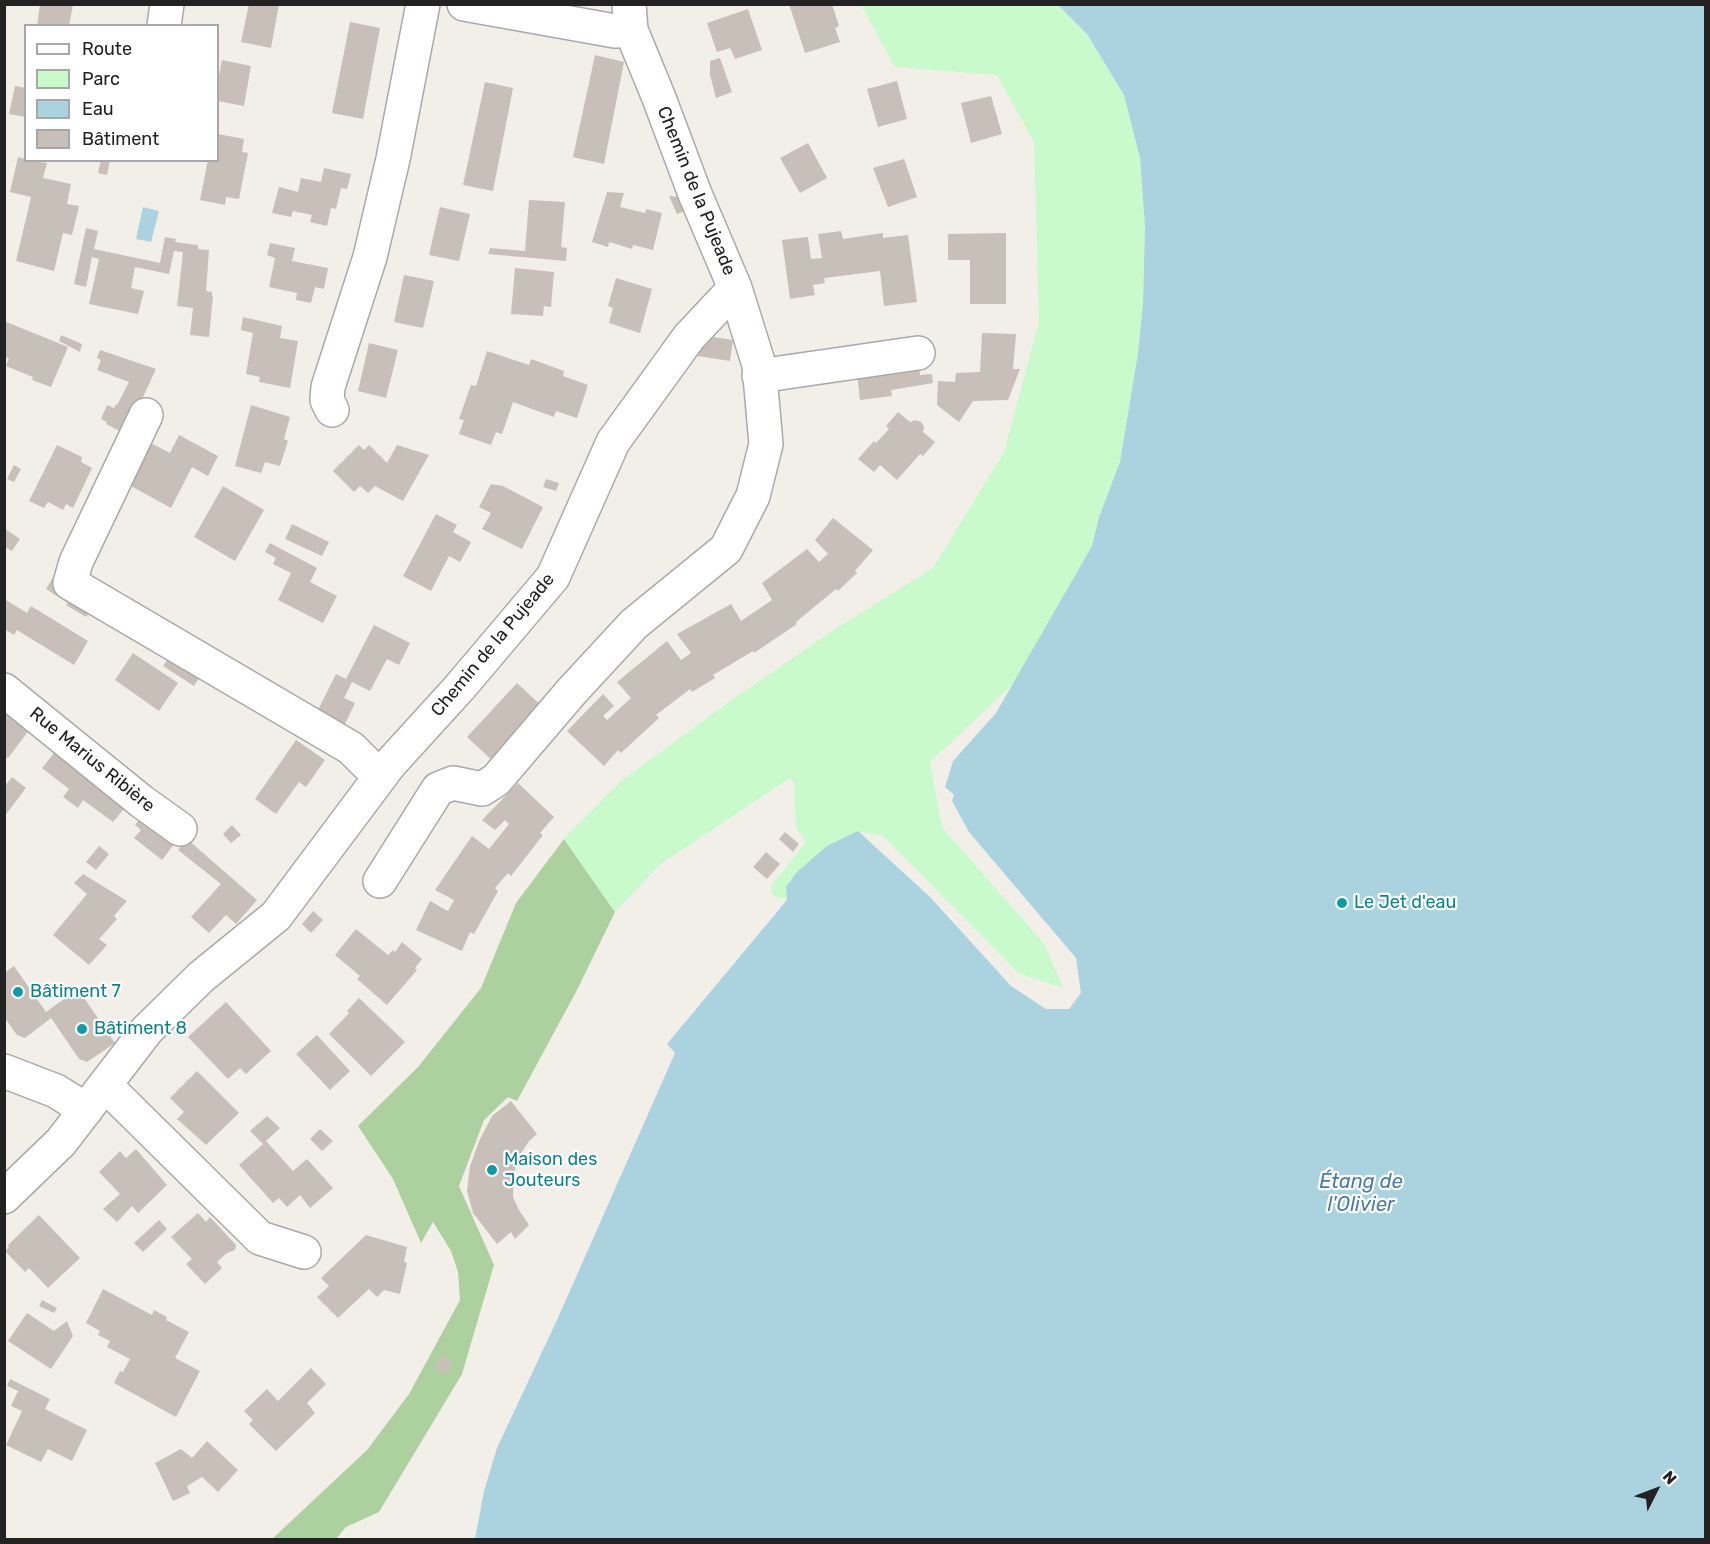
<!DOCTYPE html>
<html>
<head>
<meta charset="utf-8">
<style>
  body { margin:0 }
  #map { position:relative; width:1710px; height:1544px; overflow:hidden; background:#f2efe9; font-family:Rubik,sans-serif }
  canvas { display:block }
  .frame { position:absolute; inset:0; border:6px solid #222; pointer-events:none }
  .legend { position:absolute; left:24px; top:24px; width:195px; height:138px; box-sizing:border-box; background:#fff; border:2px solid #a7a7a7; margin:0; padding:8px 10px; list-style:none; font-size:18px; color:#222 }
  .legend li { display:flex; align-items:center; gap:12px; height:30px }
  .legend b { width:30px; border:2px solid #a7a7a7 }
  .north { position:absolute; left:1626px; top:1460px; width:60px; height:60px; -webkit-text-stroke:4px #fff; paint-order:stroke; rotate:48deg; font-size:16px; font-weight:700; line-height:24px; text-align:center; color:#222 }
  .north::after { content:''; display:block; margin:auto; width:21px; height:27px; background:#222; clip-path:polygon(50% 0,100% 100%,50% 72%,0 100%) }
</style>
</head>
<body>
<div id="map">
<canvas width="1710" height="1544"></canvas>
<div class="frame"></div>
<ul class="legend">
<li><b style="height:8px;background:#fff"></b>Route</li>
<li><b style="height:16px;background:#c8facc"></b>Parc</li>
<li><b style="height:16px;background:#aad3df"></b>Eau</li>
<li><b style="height:16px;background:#c7bfb8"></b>Bâtiment</li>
</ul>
<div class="north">N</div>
</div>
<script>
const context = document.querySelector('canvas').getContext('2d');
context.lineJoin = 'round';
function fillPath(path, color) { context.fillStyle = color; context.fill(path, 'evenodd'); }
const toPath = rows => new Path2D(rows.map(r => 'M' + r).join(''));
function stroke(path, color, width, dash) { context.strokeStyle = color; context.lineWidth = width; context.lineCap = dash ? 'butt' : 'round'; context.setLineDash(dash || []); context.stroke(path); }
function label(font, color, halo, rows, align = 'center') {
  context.font = font + ' Rubik,sans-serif'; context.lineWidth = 4.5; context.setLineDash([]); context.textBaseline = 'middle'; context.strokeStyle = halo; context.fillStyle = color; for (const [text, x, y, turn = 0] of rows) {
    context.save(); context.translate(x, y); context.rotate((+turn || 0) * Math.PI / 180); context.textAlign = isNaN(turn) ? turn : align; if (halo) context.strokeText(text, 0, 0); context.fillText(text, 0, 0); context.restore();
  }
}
const forest = toPath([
  [564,839,615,912,577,990,517,1101,508,1097,484,1120,459,1186,494,1265,462,1374,379,1512,346,1527,336,1539,271,1540,367,1450,409,1394,460,1300,458,1272,451,1251,433,1222,421,1243,393,1179,358,1126,418,1067,481,988,516,903]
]);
const park = toPath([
  [861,5,1058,5,1087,34,1124,95,1140,158,1145,227,1143,304,1138,353,1120,462,1099,517,1092,546,1015,682,930,762,942,827,1045,945,1063,988,1018,973,883,836,858,831,797,872,786,887,787,900,772,895,771,886,806,842,796,827,794,783,790,778,659,865,615,912,564,839,621,781,733,699,835,629,933,568,1004,452,1039,321,1034,142,997,75,895,67]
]);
const water = toPath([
  [1058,5,1705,5,1705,1539,475,1539,484,1491,497,1448,557,1320,675,1053,667,1044,787,900,786,887,797,872,827,846,858,831,930,897,1011,986,1046,1009,1069,1009,1081,993,1076,958,969,832,952,801,954,795,945,787,953,761,996,713,1092,546,1099,517,1120,462,1138,353,1143,304,1145,227,1140,158,1124,95,1087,34],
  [143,207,159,211,151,242,136,239]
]);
const building = toPath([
  [40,4,73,4,69,26,37,26],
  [249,4,279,4,271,48,241,42],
  [789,4,832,4,839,26,835,28,840,42,805,53],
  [748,9,762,50,735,59,730,48,717,52,707,23],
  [350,22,380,28,363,119,332,113],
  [595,55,624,62,604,164,573,157],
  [720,58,732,92,716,98,710,75,710,61],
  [222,60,251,66,244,106,218,101,218,81],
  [897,81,907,119,878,127,867,89],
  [485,82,513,88,493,191,463,185],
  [15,86,26,88,26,117,9,114],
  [991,96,1002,134,971,143,961,103],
  [218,134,244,139,242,152,248,153,239,199,226,197,225,205,200,200,208,160,218,160],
  [808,143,827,178,800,193,780,158],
  [18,157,26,159,26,160,47,163,43,178,71,184,67,204,79,206,72,235,63,233,54,271,16,261,31,197,10,192],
  [904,159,917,197,888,207,873,168],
  [101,160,110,160,107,175,98,173],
  [324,168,351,174,347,189,341,188,336,209,331,208,327,226,310,222,312,215,293,211,291,217,272,213,279,187,298,192,301,178,321,182],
  [607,192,624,193,620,207,645,213,646,209,662,213,653,250,633,245,632,249,609,242,608,247,592,242],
  [669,196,681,197,685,211,677,214],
  [529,200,565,202,561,247,567,248,566,261,488,254,490,248,525,251],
  [440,207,470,214,459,261,429,255],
  [86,228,98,231,94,249,160,263,165,237,176,239,175,242,198,245,198,249,209,250,206,291,212,292,212,296,213,296,209,337,190,335,193,308,177,306,183,252,174,251,169,274,135,267,131,288,144,291,138,314,89,304,99,259,92,257,86,287,74,284],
  [841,231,843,239,883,233,883,238,908,235,917,302,884,306,880,271,824,278,825,283,813,285,815,295,790,299,782,240,808,237,811,259,822,258,818,234],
  [1006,233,1006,304,970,304,970,260,948,260,948,234],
  [270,243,295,248,292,261,328,268,324,289,315,287,311,303,296,300,297,293,269,287,275,258,267,255],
  [515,268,554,272,551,307,544,306,543,316,511,314],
  [404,275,434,281,423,328,394,322],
  [616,278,652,289,640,333,609,323,613,308,608,306],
  [243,317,282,326,280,338,298,341,290,388,259,382,260,377,246,374,253,333,241,330],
  [4,321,68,347,51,387,32,380,33,377,6,366,9,358,4,357],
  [982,333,1016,334,1013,369,1020,369,1008,400,973,401,959,422,937,405,938,381,955,382,956,373,980,372],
  [61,335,82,344,80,352,59,341],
  [700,335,733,340,730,361,684,354],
  [369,343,398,350,386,398,358,391],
  [100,350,156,369,126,434,106,424,107,422,101,419,107,405,114,408,116,404,117,405,129,382,97,370,101,360,97,358],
  [487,351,529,365,531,359,564,371,563,376,588,385,577,418,556,411,554,417,513,402,502,434,496,432,491,445,459,434,464,420,459,419,471,385,476,386],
  [919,364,920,375,932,374,933,383,891,390,892,396,860,400,857,373],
  [251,405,290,417,284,439,288,441,280,466,265,462,261,473,235,466],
  [898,412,910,422,915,420,921,422,924,427,923,432,935,442,923,456,920,454,897,480,880,465,874,472,858,459,874,441,876,443,889,429,886,426],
  [179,435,218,456,208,476,192,467,171,508,120,480,143,439,170,453],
  [57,445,82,457,81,462,92,468,73,508,66,504,63,510,48,502,44,508,29,501],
  [359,445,364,450,369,445,387,463,397,445,429,455,403,501,375,486,368,493,360,486,354,492,333,471],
  [14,465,21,469,14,482,7,479],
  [546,479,559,483,556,491,543,487],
  [491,484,503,486,543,507,522,549,482,529,491,513,479,507],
  [223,486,264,510,235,561,194,537],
  [436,514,457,525,453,532,471,542,460,562,449,556,431,591,403,576],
  [833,518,873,550,855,571,857,573,838,591,836,589,796,622,797,624,754,653,753,651,713,675,715,678,692,692,690,689,656,715,659,718,621,753,618,750,604,766,567,731,603,694,614,706,603,716,607,720,631,698,617,682,667,641,681,660,691,653,677,634,731,604,741,621,772,600,762,583,807,549,819,562,828,554,815,540],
  [292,524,329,542,322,556,285,539],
  [4,528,20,539,12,551,4,547],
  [270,543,317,568,310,582,337,596,323,623,278,600,291,573,273,564,276,558,265,552],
  [52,579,95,605,86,617,66,605,68,603,46,589],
  [6,600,27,613,31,606,88,641,74,665,17,630,14,635,4,629,4,602],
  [374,625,410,643,399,665,387,659,370,691,352,682,344,698,355,703,344,726,317,712,336,674,346,679],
  [173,652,203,672,194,686,163,666],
  [133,653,178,683,159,711,115,680],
  [517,683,547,711,496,764,467,737],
  [4,697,36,721,8,758,4,756],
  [296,740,325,760,306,787,299,782,276,814,255,799],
  [63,742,134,797,113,822,83,800,78,808,63,797,69,789,42,768],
  [12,777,26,788,4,817,4,787],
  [518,783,554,817,540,833,543,835,511,876,508,873,495,888,498,891,474,934,470,932,462,951,416,930,430,901,448,911,454,900,435,890,472,836,489,849,509,824,505,820,495,830,482,820],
  [147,810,181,835,162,860,134,838,141,830,135,825],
  [232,825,241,835,231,843,223,834],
  [785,832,799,844,793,852,779,839],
  [187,839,257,900,236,924,226,915,209,933,191,917,221,884,178,850],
  [99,846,109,854,96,870,86,862],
  [766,852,780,864,767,879,753,867],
  [83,874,127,901,114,916,117,919,99,939,107,945,89,965,53,935,87,894,74,883],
  [313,911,323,920,311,933,302,924],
  [356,929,388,955,393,950,395,952,402,942,422,959,415,968,417,970,387,1005,357,979,360,976,335,955],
  [14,966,46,1012,78,989,115,1043,87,1062,79,1059,51,1018,25,1038,17,1035,4,1017,4,973],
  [359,998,405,1042,371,1076,329,1034,349,1013,347,1011],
  [226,1002,271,1051,246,1074,240,1068,228,1079,188,1037],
  [317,1035,350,1071,330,1090,296,1054],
  [197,1071,239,1113,206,1145,177,1119,184,1112,170,1098],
  [511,1101,537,1134,529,1141,518,1158,514,1174,513,1197,519,1210,529,1225,515,1239,511,1232,497,1244,473,1213,467,1191,470,1166,480,1139,492,1116],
  [267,1116,280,1128,266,1141,293,1171,307,1159,333,1188,310,1208,300,1195,287,1207,279,1198,273,1203,239,1165,263,1144,250,1131],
  [320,1129,333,1141,322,1151,310,1139],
  [136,1149,167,1185,138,1213,132,1206,117,1222,103,1209,120,1194,99,1172,120,1151,126,1158],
  [198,1213,206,1222,210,1217,236,1245,235,1250,227,1253,217,1262,222,1268,205,1284,186,1264,192,1259,171,1237],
  [39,1215,80,1258,48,1288,29,1268,25,1272,5,1251,9,1247,8,1245],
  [159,1220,167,1229,143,1252,134,1243],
  [366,1235,407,1247,404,1262,407,1263,400,1294,384,1290,377,1297,369,1289,338,1318,317,1297,329,1286,321,1278],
  [103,1289,152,1315,154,1310,167,1317,166,1320,189,1332,175,1358,200,1371,176,1417,114,1383,120,1371,123,1372,130,1359,107,1347,110,1341,98,1335,100,1331,86,1323],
  [42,1300,57,1308,54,1313,39,1306],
  [27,1313,54,1331,67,1321,73,1336,51,1369,8,1341],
  [442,1355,453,1362,444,1375,434,1368],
  [311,1368,326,1384,307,1403,315,1413,276,1451,249,1424,253,1420,244,1411,267,1389,278,1401],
  [10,1379,50,1399,45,1409,87,1430,72,1461,48,1449,41,1462,6,1445,22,1411,11,1406,18,1391,7,1386],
  [207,1441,238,1470,218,1492,202,1477,187,1486,190,1493,173,1501,155,1463,181,1449,192,1458]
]);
const minor = toPath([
  [464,4,615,31,631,30],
  [164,26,167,4],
  [759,376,918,353],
  [332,410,327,400,328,387,370,257,393,159,423,4],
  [146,415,76,562,70,583,351,748,380,777],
  [4,690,141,801,180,829],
  [380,881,438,789,453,783,482,789,496,780,572,691,634,624,726,549,753,496,766,444,759,365,735,288,695,194,659,98,631,30,629,4],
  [4,1071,56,1091,86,1110],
  [105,1085,260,1238,304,1252],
  [4,1197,61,1142,147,1030,201,977,276,916,389,765,460,687,553,577,613,442,689,337,735,288]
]);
const markers = [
  [1342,903,6,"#0f9aa8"],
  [18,992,6,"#0f9aa8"],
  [82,1029,6,"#0f9aa8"],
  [492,1170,6,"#0f9aa8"]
];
const streetNames = [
  ["Chemin de la Pujeade",696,191,68],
  ["Chemin de la Pujeade",493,645,-50],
  ["Rue Marius Ribière",92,760,39]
];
const cultureNames = [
  ["Le Jet d'eau",1354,903],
  ["Bâtiment 7",30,992],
  ["Bâtiment 8",94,1029],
  ["Maison des",504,1160],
  ["Jouteurs",504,1181]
];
const waterNames = [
  ["Étang de",1361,1182],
  ["l'Olivier",1361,1205]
];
fillPath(forest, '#add19e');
fillPath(park, '#c8facc');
fillPath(water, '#aad3df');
fillPath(building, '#c7bfb8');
stroke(minor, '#a9a9a9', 36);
stroke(minor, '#fff', 33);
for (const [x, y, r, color] of markers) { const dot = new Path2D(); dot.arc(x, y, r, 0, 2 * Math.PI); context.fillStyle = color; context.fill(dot); stroke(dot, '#fff', 2); }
label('18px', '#222', '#fff', streetNames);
label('18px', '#0d838f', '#fff', cultureNames, 'left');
label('italic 20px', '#4a7aab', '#fff', waterNames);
</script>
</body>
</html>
